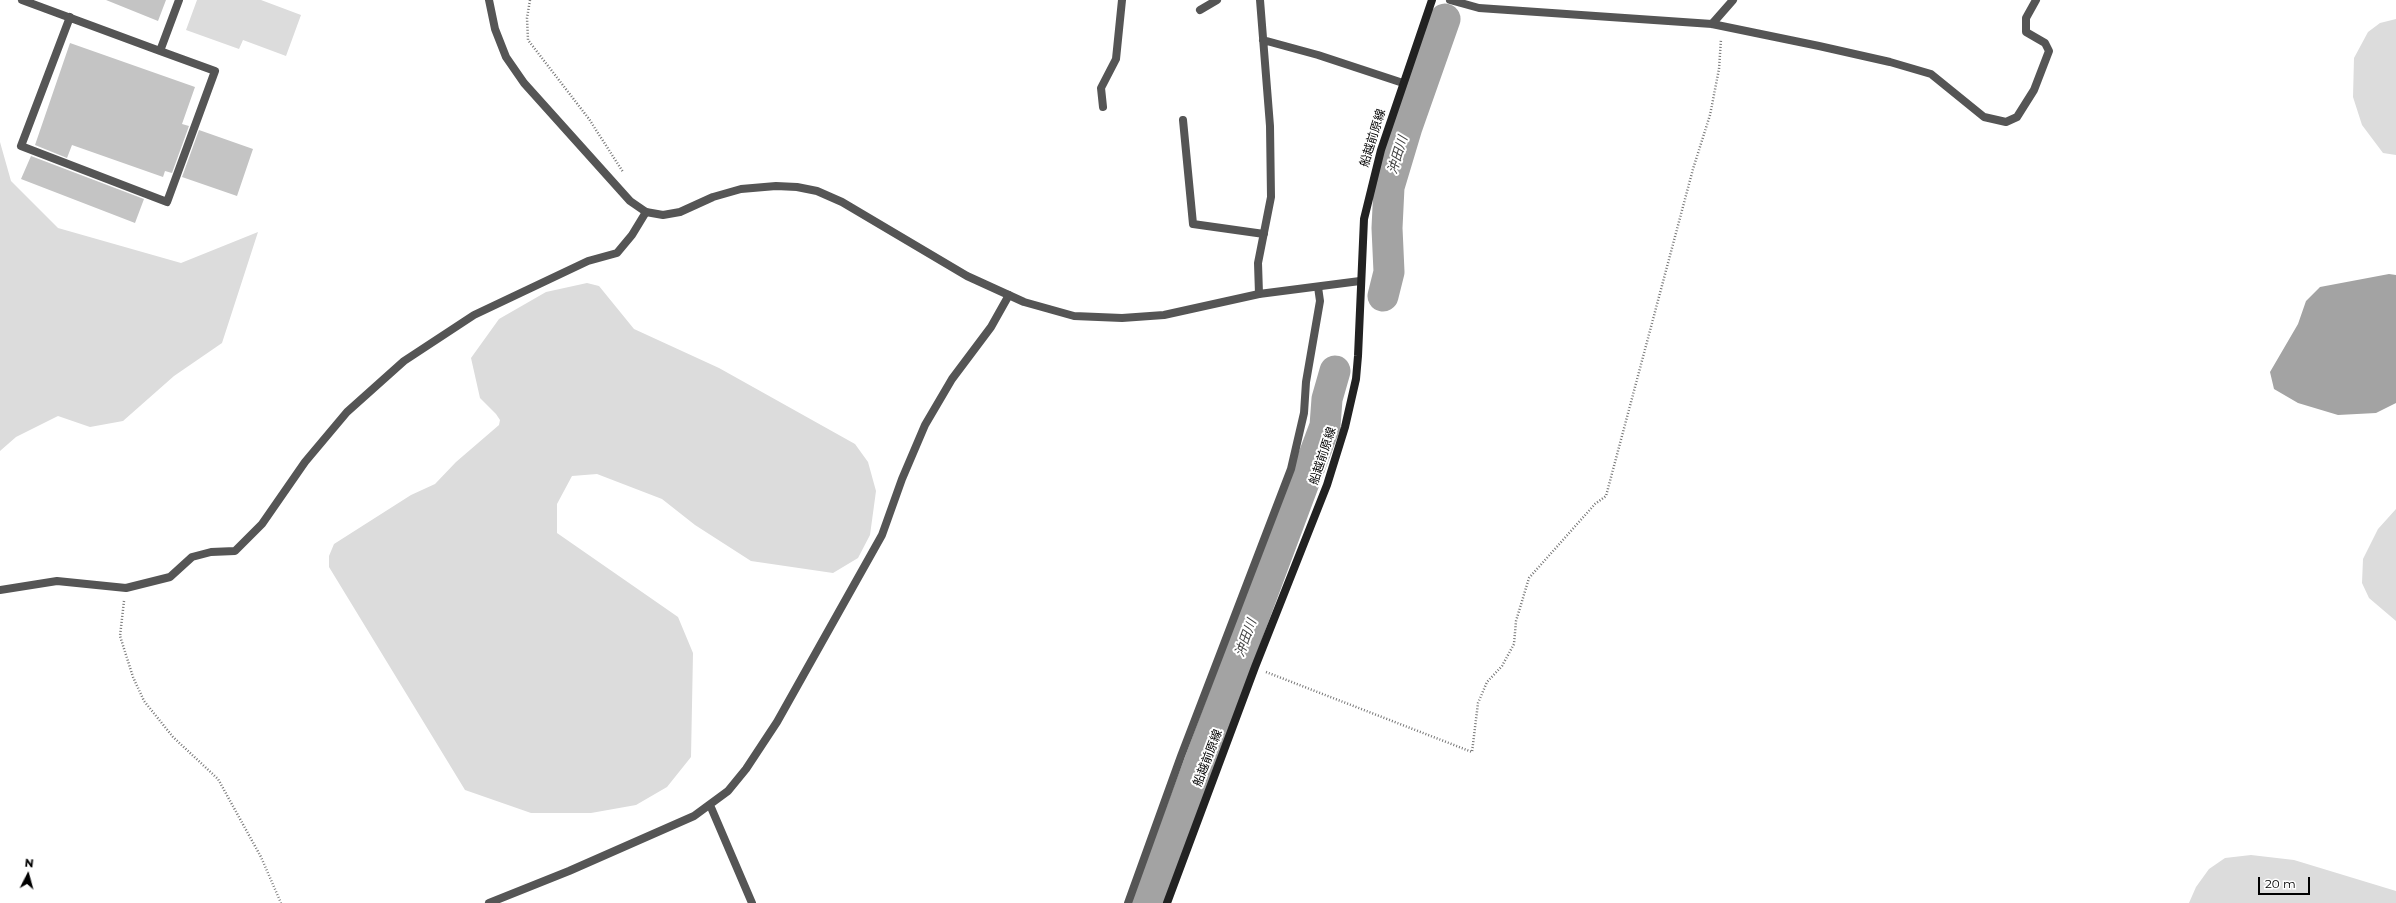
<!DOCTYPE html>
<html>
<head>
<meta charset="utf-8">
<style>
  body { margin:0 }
  #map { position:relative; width:2396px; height:903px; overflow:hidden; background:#fff; font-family:Montserrat,sans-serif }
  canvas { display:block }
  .north { position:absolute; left:8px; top:855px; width:40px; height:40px; -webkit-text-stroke:3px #fff; paint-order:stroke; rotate:6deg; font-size:11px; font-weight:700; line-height:16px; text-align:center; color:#000 }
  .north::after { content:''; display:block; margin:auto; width:14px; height:18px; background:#000; clip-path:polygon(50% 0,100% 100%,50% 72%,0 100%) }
  .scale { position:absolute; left:2258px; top:877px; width:52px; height:18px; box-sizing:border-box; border:2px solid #000; border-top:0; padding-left:5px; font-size:12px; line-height:14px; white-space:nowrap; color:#000; -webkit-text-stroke:3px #fff; paint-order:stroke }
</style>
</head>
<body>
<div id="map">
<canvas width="2396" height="903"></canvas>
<div class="north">N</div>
<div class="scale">20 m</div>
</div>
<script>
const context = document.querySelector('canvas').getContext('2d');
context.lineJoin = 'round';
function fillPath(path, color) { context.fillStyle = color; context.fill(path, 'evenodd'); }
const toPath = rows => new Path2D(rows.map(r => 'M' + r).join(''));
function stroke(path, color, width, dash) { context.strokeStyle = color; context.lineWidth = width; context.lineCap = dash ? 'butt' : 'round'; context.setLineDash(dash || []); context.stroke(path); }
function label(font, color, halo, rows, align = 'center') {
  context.font = font + ' Montserrat,"Noto Sans JP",sans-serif'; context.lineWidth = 4; context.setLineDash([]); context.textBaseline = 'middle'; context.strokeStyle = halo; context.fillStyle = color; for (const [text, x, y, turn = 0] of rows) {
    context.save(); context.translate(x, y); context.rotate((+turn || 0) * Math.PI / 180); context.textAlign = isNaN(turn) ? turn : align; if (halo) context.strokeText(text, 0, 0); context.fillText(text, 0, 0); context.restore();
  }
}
const green = toPath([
  [197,0,261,0,301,15,286,56,243,40,239,49,186,30],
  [2396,19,2396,155,2383,153,2362,125,2353,97,2354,58,2368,32,2380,23],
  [0,142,11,181,58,228,181,263,258,232,222,343,174,376,123,421,90,427,58,416,16,437,0,451],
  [587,283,599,286,634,329,719,368,855,444,868,462,876,491,870,535,858,558,833,573,751,561,695,525,662,499,597,474,572,476,557,504,557,533,678,617,693,653,691,757,667,787,636,805,591,813,531,813,465,790,329,567,329,556,334,544,411,495,435,484,456,462,499,425,500,420,496,414,480,398,471,358,499,319,546,292],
  [2396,509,2396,621,2369,598,2362,583,2363,559,2378,529],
  [2251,855,2294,860,2396,891,2396,903,2189,903,2196,887,2209,869,2225,858]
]);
const water = toPath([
  [2389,274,2396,275,2396,403,2376,413,2338,415,2298,403,2274,389,2270,372,2298,324,2306,301,2320,287]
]);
const river = toPath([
  [1383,296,1389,272,1387,228,1389,187,1407,127,1445,19],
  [1147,903,1325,426,1327,399,1335,371]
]);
const building = toPath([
  [106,0,166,0,158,21],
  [70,43,195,87,182,124,189,126,172,173,165,171,163,177,72,145,67,158,35,145],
  [199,130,253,149,237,196,182,177],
  [31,156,144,199,135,223,21,179]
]);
const path = toPath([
  [530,0,527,18,528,40,589,119,623,172],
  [124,601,120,636,133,677,144,701,173,737,218,779,261,857,281,903],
  [1266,672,1472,752,1478,703,1487,682,1502,666,1514,644,1516,621,1529,578,1595,504,1606,496,1693,169,1710,115,1719,69,1721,39]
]);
const service = toPath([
  [22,0,160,51,179,0],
  [70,17,21,146,167,202,215,71,160,51]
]);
const minor = toPath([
  [1450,0,1479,8,1712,24,1819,46,1890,62,1931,74,1984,117,2006,122,2017,117,2034,90,2049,51,2045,43,2026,32,2026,18,2036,0],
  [1200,10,1217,0],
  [1712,24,1733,0],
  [1263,40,1318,55,1403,83],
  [1103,107,1101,88,1116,59,1122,0],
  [1183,120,1193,224,1264,234],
  [1259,294,1258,263,1271,197,1270,126,1260,0],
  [0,590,57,581,126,588,170,577,192,557,211,552,235,551,262,524,305,462,347,412,404,361,474,315,588,261,617,253,632,235,646,212],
  [710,805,752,903],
  [489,903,569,871,694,816,728,791,746,769,777,722,882,535,902,479,925,425,952,379,991,327,1009,295],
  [1128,903,1181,756,1291,469,1304,413,1306,382,1320,301,1318,287]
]);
const tertiary = toPath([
  [489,0,495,29,506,57,524,83,630,201,646,212,663,215,680,212,713,197,741,189,776,186,797,187,817,191,842,202,967,276,1024,302,1074,316,1122,318,1164,315,1259,294,1360,281]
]);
const secondary = toPath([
  [1167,903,1255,667,1327,485,1345,427,1356,379,1358,356,1364,219,1381,150,1432,0]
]);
const streetNames = [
  ["船越前原線",1373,138,-73],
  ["船越前原線",1323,456,-72],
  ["船越前原線",1208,758,-69]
];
const waterNames = [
  ["沖田川",1398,155,-73],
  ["沖田川",1246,638,-70]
];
fillPath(green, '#dcdcdc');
fillPath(water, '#a3a3a3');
stroke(river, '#a3a3a3', 31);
fillPath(building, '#c4c4c4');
stroke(path, '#777', 2.5, [1, 2]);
stroke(service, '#555', 8);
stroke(minor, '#555', 8);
stroke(tertiary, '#555', 8);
stroke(secondary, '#222', 8);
label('12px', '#000', '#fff', streetNames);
label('italic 13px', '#444', '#fff', waterNames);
</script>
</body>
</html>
